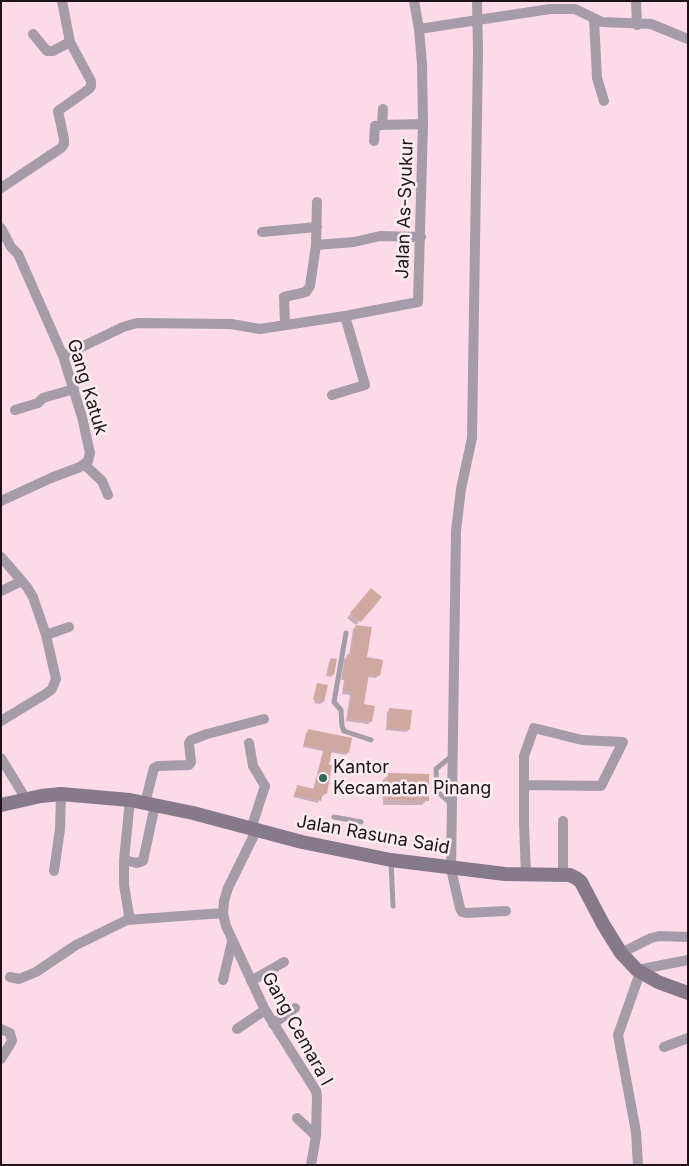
<!DOCTYPE html>
<html>
<head>
<meta charset="utf-8">
<style>
  body { margin:0 }
  #map { position:relative; width:689px; height:1166px; overflow:hidden; background:#fcdae7; font-family:Inter,sans-serif }
  canvas { display:block }
  .frame { position:absolute; inset:0; border:2px solid #1e1317; pointer-events:none }
</style>
</head>
<body>
<div id="map">
<canvas width="689" height="1166"></canvas>
<div class="frame"></div>
</div>
<script>
const context = document.querySelector('canvas').getContext('2d');
context.lineJoin = 'round';
function fillPath(path, color) { context.fillStyle = color; context.fill(path, 'evenodd'); }
const toPath = rows => new Path2D(rows.map(r => 'M' + r).join(''));
function stroke(path, color, width, dash) { context.strokeStyle = color; context.lineWidth = width; context.lineCap = dash ? 'butt' : 'round'; context.setLineDash(dash || []); context.stroke(path); }
function label(font, color, halo, rows, align = 'center') {
  context.font = font + ' Inter,sans-serif'; context.lineWidth = 5; context.setLineDash([]); context.textBaseline = 'middle'; context.strokeStyle = halo; context.fillStyle = color; for (const [text, x, y, turn = 0] of rows) {
    context.save(); context.translate(x, y); context.rotate((+turn || 0) * Math.PI / 180); context.textAlign = isNaN(turn) ? turn : align; if (halo) context.strokeText(text, 0, 0); context.fillText(text, 0, 0); context.restore();
  }
}
const shadow = toPath([
  [367,594,380,598,356,625,347,618],
  [356,626,365,658,379,675,376,678,367,677,362,705,371,721,368,724,346,721,350,695,342,694,344,680,341,680,344,659,349,656,353,629],
  [331,659,333,675,331,677,326,676,329,662],
  [318,684,326,686,323,702,320,704,314,703],
  [390,710,409,729,407,732,386,730,387,712],
  [308,731,348,752,346,755,330,752,326,793,323,796,321,795,318,803,293,797,298,786,313,790,323,751,303,747,306,733],
  [389,774,427,800,422,805,383,805,383,780]
]);
const building = toPath([
  [371,588,382,597,361,622,350,613],
  [356,625,372,627,367,657,383,660,380,676,369,674,364,704,375,706,372,722,348,718,352,692,344,691,346,678,343,677,347,654,351,655],
  [331,658,337,659,334,675,328,674],
  [317,683,328,685,324,702,313,700],
  [389,708,412,710,410,730,388,728],
  [308,729,352,738,349,753,332,750,329,765,332,765,327,794,323,793,321,801,295,795,297,785,314,789,324,749,304,745],
  [388,773,429,774,429,801,388,800]
]);
const lane = toPath([
  [346,633,334,702,341,710,342,726,344,731,371,740],
  [451,804,437,791,436,769,453,755],
  [334,817,361,822],
  [391,861,393,906]
]);
const street = toPath([
  [477,1,478,51,472,438,461,489,456,531,451,869,460,908,462,912,466,913,506,911],
  [636,1,637,25],
  [594,19,597,78,604,101],
  [419,29,550,9,575,9,602,22,651,24,688,39],
  [33,34,47,51,53,51,70,42],
  [383,109,382,125,423,124],
  [374,141,375,126,382,125],
  [1,188,61,148,64,144,64,139,58,111,89,89,91,86,91,81,70,42,62,1],
  [1,228,11,247,18,254,63,356,82,417,90,453,88,461,80,467,51,478,1,501],
  [262,232,317,227],
  [316,245,354,242,380,236,421,237],
  [285,325,284,297,306,292,310,286,316,245,317,202],
  [63,356,123,327,137,323,231,324,260,329,345,316,418,302,423,124,422,64,419,29,414,1],
  [332,395,365,385,345,316],
  [15,410,38,403,43,398,74,389],
  [85,465,102,481,108,495],
  [1,557,27,587,33,597,46,635,56,679,52,689,47,693,1,721],
  [1,591,22,581],
  [46,635,69,627],
  [249,743,253,766,265,786,251,829],
  [1,758,26,799],
  [524,785,601,786,623,742,582,740,534,728,524,756,524,824,526,874],
  [145,803,154,768,158,766,189,765,191,762,189,743,191,740,207,734,264,719],
  [563,821,563,875],
  [256,831,228,888,224,901,223,914,226,926,265,1010,316,1091,317,1096,316,1136,311,1165],
  [124,860,130,800],
  [54,871,60,829,61,794],
  [127,920,129,915,124,885,124,860,137,863,143,861,155,805],
  [621,953,651,938,659,936,688,937],
  [637,970,688,960],
  [10,977,19,979,36,972,76,945,127,920,223,913],
  [223,980,232,942],
  [251,981,284,962],
  [273,1024,295,1008],
  [1,1029,10,1033,12,1041,1,1059],
  [237,1029,265,1010],
  [664,1047,688,1038],
  [297,1118,316,1136],
  [638,1165,636,1132,618,1035,640,973]
]);
const secondary = toPath([
  [1,805,41,796,61,794,130,800,193,813,302,842,391,860,505,874,570,875,576,878,581,882,603,924,621,953,637,970,658,982,688,993]
]);
const markers = [
  [323,778,5,"#2d6954"]
];
const streetNames = [
  ["Jalan As-Syukur",405,209,-88],
  ["Gang Katuk",87,387,73],
  ["Jalan Rasuna Said",373,835,10],
  ["Gang Cemara I",297,1029,61]
];
const poiNames = [
  ["Kantor",333,768],
  ["Kecamatan Pinang",333,789]
];
fillPath(shadow, '#0003');
fillPath(building, '#d0a8a2');
stroke(lane, '#a59ca8', 5);
stroke(street, '#a59ca8', 10);
stroke(secondary, '#867a8a', 14);
for (const [x, y, r, color] of markers) { const dot = new Path2D(); dot.arc(x, y, r, 0, 2 * Math.PI); context.fillStyle = color; context.fill(dot); stroke(dot, '#fcedf2', 2); }
label('18px', '#1e1317', '#fcedf2', streetNames);
label('18px', '#1e1317', '#fcedf2', poiNames, 'left');
</script>
</body>
</html>
